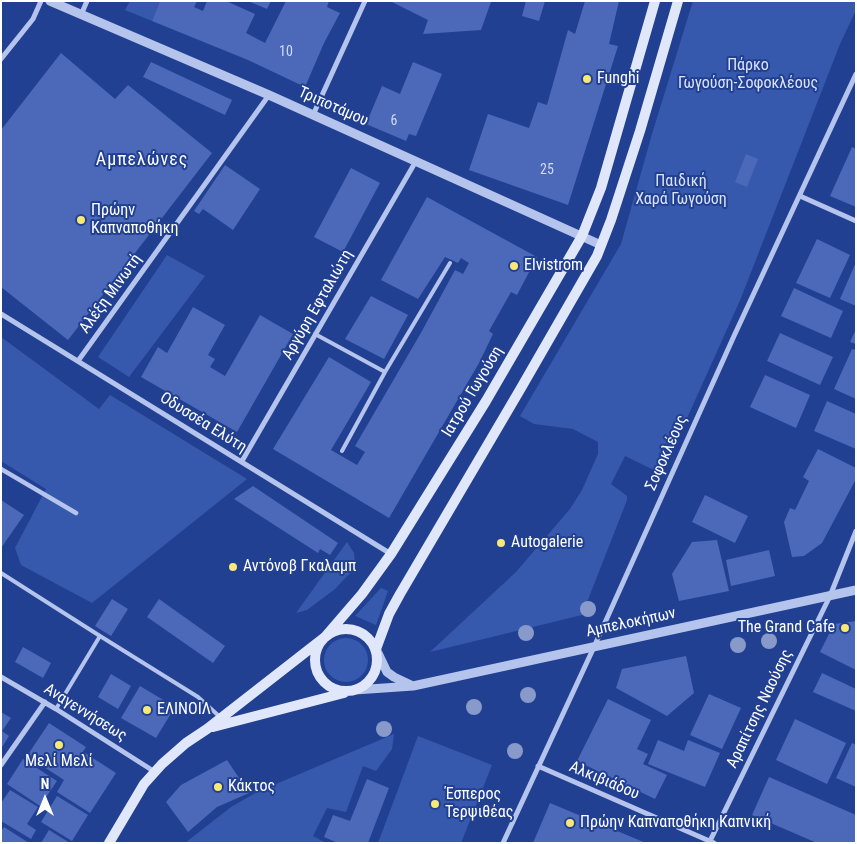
<!DOCTYPE html>
<html>
<head>
<meta charset="utf-8">
<style>
  body { margin:0 }
  #map { position:relative; width:857px; height:844px; overflow:hidden; background:#224091; font-family:"Roboto Condensed",sans-serif }
  canvas { display:block }
  .frame { position:absolute; inset:0; border:2px solid #fff; pointer-events:none }
  .north { position:absolute; left:20px; top:774px; width:50px; height:50px; -webkit-text-stroke:4px #224091; paint-order:stroke; rotate:0deg; font-size:14px; font-weight:700; line-height:20px; text-align:center; color:#fff }
  .north::after { content:''; display:block; margin:auto; width:18px; height:22px; background:#fff; clip-path:polygon(50% 0,100% 100%,50% 72%,0 100%) }
</style>
</head>
<body>
<div id="map">
<canvas width="857" height="844"></canvas>
<div class="frame"></div>
<div class="north">N</div>
</div>
<script>
const context = document.querySelector('canvas').getContext('2d');
context.lineJoin = 'round';
function fillPath(path, color) { context.fillStyle = color; context.fill(path, 'evenodd'); }
const toPath = rows => new Path2D(rows.map(r => 'M' + r).join(''));
function stroke(path, color, width, dash) { context.strokeStyle = color; context.lineWidth = width; context.lineCap = dash ? 'butt' : 'round'; context.setLineDash(dash || []); context.stroke(path); }
function label(font, color, halo, rows, align = 'center') {
  context.font = font + ' "Roboto Condensed",sans-serif'; context.lineWidth = 4; context.setLineDash([]); context.textBaseline = 'middle'; context.strokeStyle = halo; context.fillStyle = color; for (const [text, x, y, turn = 0] of rows) {
    context.save(); context.translate(x, y); context.rotate((+turn || 0) * Math.PI / 180); context.textAlign = isNaN(turn) ? turn : align; if (halo) context.strokeText(text, 0, 0); context.fillText(text, 0, 0); context.restore();
  }
}
const green = toPath([
  [130,1,160,1,152,21,125,10],
  [693,1,856,1,856,10,840,44,741,298,662,474,625,456,611,484,627,496,627,500,582,615,430,652,516,572,570,509,582,490,598,454,598,442,573,429,534,424,520,416,621,244,652,134],
  [167,255,205,276,129,377,98,357],
  [1,337,99,409,110,395,247,479,92,603,21,565,15,548,46,489,1,461],
  [347,542,354,553,355,564,352,571,335,589,307,610,296,613],
  [381,588,388,591,376,625,355,616],
  '324 660a22 22 0 1 1 44 0a22 22 0 1 1-44 0Z',
  [394,734,392,749,376,771,363,766,346,812,327,808,313,836,326,843,185,843,231,807,257,792],
  [418,736,492,765,461,843,378,843]
]);
const building = toPath([
  [160,1,197,1,194,7,203,11,207,1,226,1,255,14,246,33,265,43,286,1,329,1,327,7,340,13,324,43,305,87,248,60,152,21],
  [248,1,271,1,267,9],
  [390,1,434,2,491,2,481,30,423,34,428,20],
  [526,1,545,1,539,21,522,16],
  [585,1,619,1,609,44,618,46,568,205,469,170,488,114,529,128,538,102,547,105,568,30,575,34],
  [61,53,115,99,128,85,212,153,68,340,1,287,1,130],
  [151,62,232,100,225,115,143,77],
  [413,62,442,74,416,136,409,134,406,141,366,124,382,86,400,94],
  [852,147,856,149,856,207,830,196],
  [746,154,758,159,747,187,735,182],
  [225,165,260,189,233,230,203,209,199,214,194,211],
  [351,168,380,183,343,252,314,237],
  [427,197,537,257,517,295,511,292,489,331,493,334,479,363,389,518,273,449,329,357,371,382,331,450,357,465,365,452,355,446,422,331,455,270,463,274,469,263,461,258,458,263,445,257,418,299,381,280],
  [817,239,850,255,830,298,796,283],
  [856,262,856,306,840,299],
  [794,288,843,311,831,338,781,316],
  [371,296,408,315,384,359,345,339],
  [193,307,225,325,208,355,215,359,210,367,225,376,260,315,293,334,237,432,141,377,158,347,167,353],
  [856,329,856,344,850,342],
  [780,333,833,357,820,385,767,361],
  [852,349,856,350,856,399,834,389],
  [765,375,810,395,796,428,750,407],
  [827,401,856,414,856,449,814,431],
  [818,449,856,468,856,479,822,543,804,556,792,557,784,522,790,508,795,510,809,481,803,477],
  [253,486,338,543,330,555,320,549,318,553,234,499],
  [705,495,748,516,735,543,692,522],
  [1,500,24,515,1,548],
  [717,540,729,591,679,601,672,574,692,542],
  [769,550,775,576,731,586,726,560],
  [112,599,128,609,111,636,95,626],
  [159,599,225,646,213,663,147,617],
  [856,621,856,670,820,652,834,624],
  [23,647,51,663,43,678,15,662],
  [686,656,694,693,667,716,616,688,622,669],
  [822,673,856,689,856,711,813,692],
  [111,674,131,686,118,709,98,697],
  [140,686,175,707,156,738,121,718],
  [709,694,741,708,722,749,690,735],
  [608,699,651,720,637,749,648,754,643,764,667,775,655,799,577,761],
  [1,712,11,718,2,731,9,736,1,749],
  [795,719,846,743,827,784,776,760],
  [49,723,86,747,80,756,82,758,85,753,116,773,90,813,57,792,64,780,27,756],
  [658,740,684,751,688,740,720,753,705,787,648,764],
  [852,743,856,745,856,787,836,778],
  [23,759,57,781,40,806,7,784],
  [227,760,249,793,217,807,188,832,166,802,181,785],
  [769,777,856,815,856,843,817,843,752,815],
  [367,779,389,788,368,843,338,843,324,837,333,815,350,821],
  [10,790,38,807,27,824,36,830,31,839,1,821,1,803],
  [57,796,88,815,72,841,41,822],
  [550,803,646,843,533,843],
  [4,827,29,843,1,843,1,831],
  [49,830,70,843,41,843]
]);
const service = toPath([
  [315,334,385,372],
  [342,451,385,372,450,263],
  [1,573,100,636,56,709],
  [100,636,198,697,220,717]
]);
const pedestrian = toPath([
  [1,469,76,513]
]);
const minor = toPath([
  [81,15,87,1],
  [1,59,33,19,41,1],
  [313,115,365,1],
  [800,196,856,221],
  [1,314,391,554],
  [78,361,269,95],
  [242,461,416,161],
  [1,677,56,709,155,772],
  [1,765,45,702],
  [538,766,714,843],
  [503,843,594,647,734,336,856,74],
  [709,843,830,596,856,531]
]);
const tertiary = toPath([
  [50,1,269,95,601,245],
  [376,649,387,672,394,677,413,686],
  [355,690,413,686,856,590]
]);
const secondary = toPath([
  '315 660a31 31 0 1 1 62 0a31 31 0 1 1-62 0Z',
  [376,649,389,614,400,594,521,388,597,256,611,220,640,131,678,1],
  [213,727,344,693],
  [109,843,144,784,162,764,186,743,207,729,325,637,362,594,391,554,486,401,582,236,601,188,655,1]
]);
const trees = [
  [588,609],
  [526,633],
  [769,641],
  [738,645],
  [528,695],
  [474,707],
  [384,729],
  [515,751]
];
const markers = [
  [587,79,5,"#f8e876"],
  [81,220,5,"#f8e876"],
  [514,266,5,"#f8e876"],
  [501,543,5,"#f8e876"],
  [233,567,5,"#f8e876"],
  [845,628,5,"#f8e876"],
  [147,710,5,"#f8e876"],
  [59,745,5,"#f8e876"],
  [218,787,5,"#f8e876"],
  [435,804,5,"#f8e876"],
  [570,823,5,"#f8e876"]
];
const numberNames = [
  ["10",286,52],
  ["6",394,121],
  ["25",547,170]
];
const parkNames = [
  ["Πάρκο",748,66],
  ["Γωγούση-Σοφοκλέους",748,84],
  ["Παιδική",681,182],
  ["Χαρά Γωγούση",681,200]
];
const poiNames = [
  ["Funghi",597,79],
  ["Πρώην",91,211],
  ["Καπναποθήκη",91,229],
  ["Elvistrom",524,266],
  ["Autogalerie",511,543],
  ["Αντόνοβ Γκαλαμπ",243,567],
  ["The Grand Cafe",835,628,"right"],
  ["ΕΛΙΝΟΙΛ",157,710],
  ["Μελί Μελί",59,762,"center"],
  ["Κάκτος",228,787],
  ["Έσπερος",445,795],
  ["Τερψιθέας",445,813],
  ["Πρώην Καπναποθήκη Καπνική",580,823]
];
const streetNames = [
  ["Τριποτάμου",333,107,24],
  ["Αλέξη Μινωτή",111,294,-54],
  ["Αργύρη Εφταλιώτη",318,305,-60],
  ["Ιατρού Γωγούση",473,392,-59],
  ["Οδυσσέα Ελύτη",203,423,32],
  ["Σοφοκλέους",667,453,-66],
  ["Αμπελοκήπων",631,623,-12],
  ["Αραπίτσης Ναούσης",760,709,-64],
  ["Αναγεννήσεως",85,713,32],
  ["Αλκιβιάδου",604,781,23]
];
const neighbourhoodNames = [
  ["Αμπελώνες",142,160]
];
fillPath(green, '#3659ae');
fillPath(building, '#4b69b8');
stroke(service, '#b4c4ed', 4);
stroke(pedestrian, '#b4c4ed', 4.5);
stroke(minor, '#b4c4ed', 5);
stroke(tertiary, '#b4c4ed', 9);
stroke(secondary, '#e0e7fa', 10);
context.fillStyle = '#879aca';
for (const [x, y] of trees) { context.beginPath(); context.arc(x, y, 8, 0, 2 * Math.PI); context.fill(); }
for (const [x, y, r, color] of markers) { const dot = new Path2D(); dot.arc(x, y, r, 0, 2 * Math.PI); context.fillStyle = color; context.fill(dot); stroke(dot, '#224091', 2); }
label('14px', '#d2daed', null, numberNames);
label('16px', '#d9e3f9', '#224091', parkNames);
label('16px', '#fff', '#224091', poiNames, 'left');
label('16px', '#fff', '#224091', streetNames);
context.letterSpacing = '1px';
label('18px', '#fff', '#224091', neighbourhoodNames);
context.letterSpacing = '0px';
</script>
</body>
</html>
